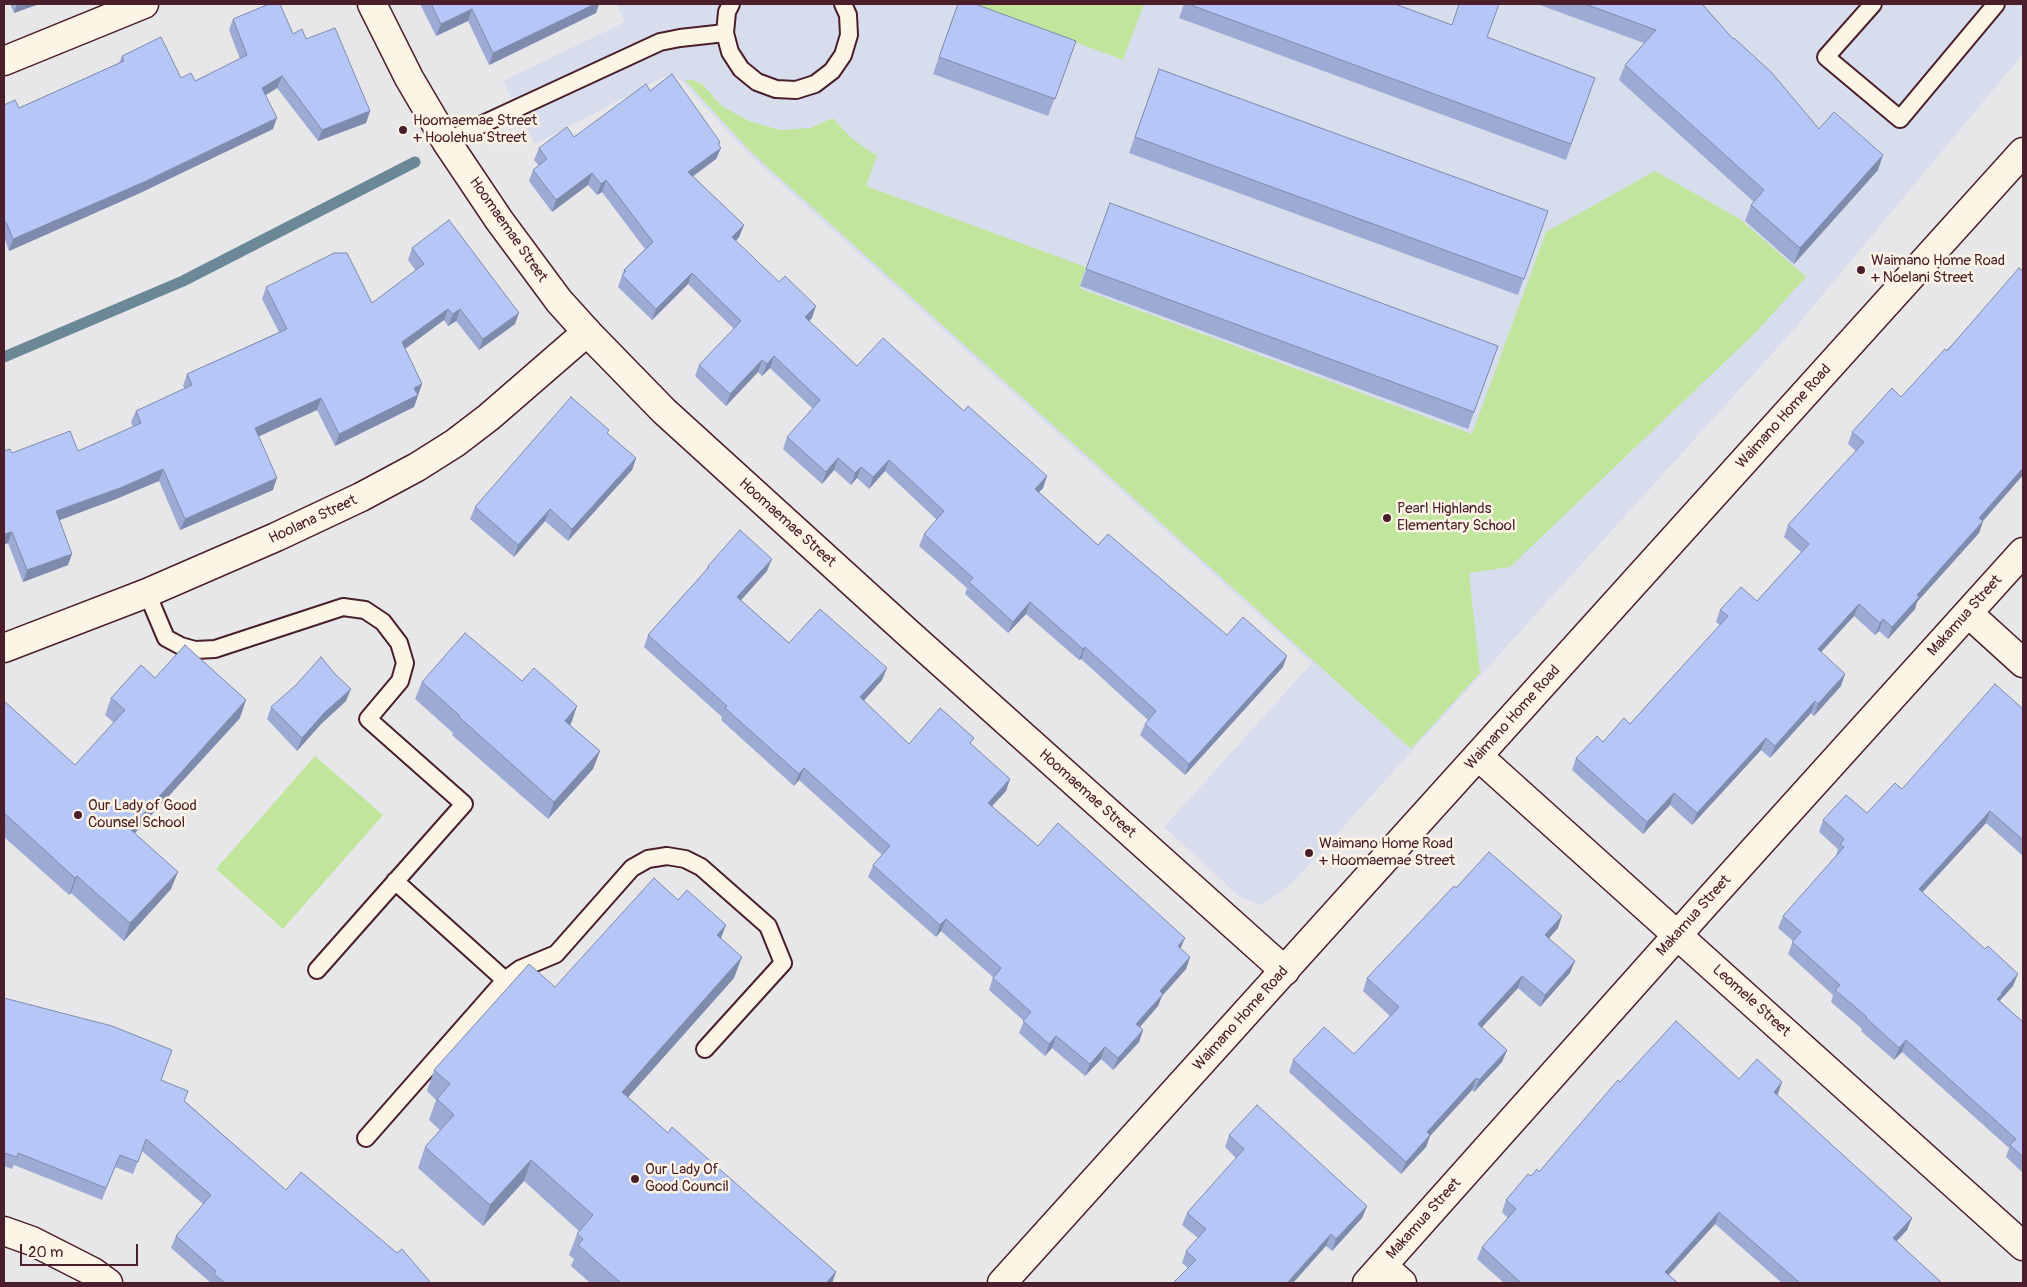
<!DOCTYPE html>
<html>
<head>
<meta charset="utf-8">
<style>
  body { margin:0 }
  #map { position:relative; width:2027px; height:1287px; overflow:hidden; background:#e7e7ea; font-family:Pangolin,sans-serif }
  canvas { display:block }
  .frame { position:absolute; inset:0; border:5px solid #4a1f2b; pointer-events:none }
  .scale { position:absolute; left:20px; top:1244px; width:118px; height:22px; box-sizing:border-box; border:2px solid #4a1f2b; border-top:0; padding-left:6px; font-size:15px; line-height:18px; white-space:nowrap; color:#4a1f2b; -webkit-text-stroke:4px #fcf5e5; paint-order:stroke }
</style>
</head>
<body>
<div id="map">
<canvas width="2027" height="1287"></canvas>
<div class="frame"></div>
<div class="scale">20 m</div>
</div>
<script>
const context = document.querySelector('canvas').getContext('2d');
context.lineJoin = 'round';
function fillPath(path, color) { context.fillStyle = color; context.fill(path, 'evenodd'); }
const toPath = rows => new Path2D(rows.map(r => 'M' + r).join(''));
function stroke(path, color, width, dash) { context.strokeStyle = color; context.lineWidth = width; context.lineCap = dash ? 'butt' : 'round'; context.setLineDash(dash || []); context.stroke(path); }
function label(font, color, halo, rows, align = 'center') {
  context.font = font + ' Pangolin,sans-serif'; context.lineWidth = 5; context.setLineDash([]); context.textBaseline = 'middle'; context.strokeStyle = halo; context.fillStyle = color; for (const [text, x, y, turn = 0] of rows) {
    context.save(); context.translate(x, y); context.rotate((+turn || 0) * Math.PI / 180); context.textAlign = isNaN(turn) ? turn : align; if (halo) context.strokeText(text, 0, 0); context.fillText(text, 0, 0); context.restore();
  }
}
const built = toPath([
  [617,4,2023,4,2023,54,1790,334,1296,879,1284,890,1261,905,1240,897,1164,827,1312,663,748,154,684,83,675,77,664,77,535,144,503,81,625,22]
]);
const green = toPath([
  [972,4,1144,4,1123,60],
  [685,80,693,80,702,84,722,106,749,121,780,130,810,128,833,118,851,138,877,156,866,186,1086,267,1079,288,1472,434,1546,232,1655,171,1740,219,1806,277,1755,333,1510,567,1469,573,1480,673,1411,749,750,151],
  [315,756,383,815,283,929,216,869]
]);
const stream = toPath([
  [4,357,183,281,415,162]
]);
const service = toPath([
  [731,4,727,12,725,33,730,52,741,69,757,82,776,89,796,90,815,84,832,71,843,55,849,35,848,15,843,4],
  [1873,4,1826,57,1900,119,1996,4],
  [446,141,660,42,680,38,725,33],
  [147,593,166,638,181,646,195,650,215,649,343,607,365,610,383,622,399,643,405,663,400,681,368,719,464,804,317,970],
  [395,881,505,980],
  [366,1138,505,980,520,969,556,954,632,868,648,859,667,856,685,859,701,867,768,926,783,963,705,1049]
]);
const minor = toPath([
  [4,61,144,4],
  [1968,613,2023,663],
  [4,648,147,593,276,537,361,497,417,467,455,443,489,417,587,332],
  [1478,756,2023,1246],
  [1383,1266,1402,1283],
  [1367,1283,1706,903,2023,552]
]);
const tertiary = toPath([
  [372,4,409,78,446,141,499,220,559,301,587,332,664,411,907,632,1285,971],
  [4,1231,32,1241,93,1272,108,1283]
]);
const secondary = toPath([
  [1002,1283,2023,152]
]);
const wall = toPath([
  [10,4,39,4,14,13],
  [420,4,599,4,596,13,489,65,468,21,436,36],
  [958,4,1076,41,1048,116,933,74],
  [1184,4,1395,4,1595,78,1566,160,1179,18],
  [1537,4,1702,4,1733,39,1819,129,1878,170,1794,264,1745,221,1751,205,1754,202,1619,80,1625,65,1644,43],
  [233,19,293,34,306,39,370,111,366,123,318,141,277,88,265,95,273,129,140,193,9,251,4,237,4,105,19,108,119,63,122,56,181,78,195,81,240,59,229,30],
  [1159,69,1548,211,1518,295,1129,153],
  [650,91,721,148,716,159,693,176,744,225,739,237,736,241,812,318,809,321,857,366,964,411,1047,476,1043,488,1039,492,1098,545,1227,635,1283,667,1185,775,1140,735,1145,724,1148,720,1081,659,1079,660,1026,614,1008,633,965,594,967,588,919,546,924,534,937,520,885,471,869,489,857,478,851,485,834,470,822,484,783,449,787,437,813,409,770,368,762,376,758,372,726,406,695,376,699,365,734,329,688,284,652,320,618,287,624,270,645,249,602,192,597,195,588,185,552,212,529,181,533,170,539,166,534,160,539,148,574,137],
  [1110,203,1498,346,1468,429,1080,286],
  [412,248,515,324,479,350,456,321,448,326,444,320,405,349,422,384,414,407,335,446,317,410,258,436,273,490,180,530,159,481,116,499,59,520,68,565,23,582,8,543,12,453,78,451,133,427,131,422,136,411,185,389,183,386,187,374,279,332,262,299,266,287,372,303,416,271,408,260],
  [2023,271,2023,475,1983,521,1979,533,1917,602,1915,609,1888,639,1879,631,1875,635,1854,616,1821,652,1841,686,1814,716,1811,713,1770,758,1761,750,1692,825,1670,805,1643,834,1572,770,1576,758,1630,724,1720,625,1716,622,1720,610,1757,601,1801,552,1784,537,1788,525,1856,451,1848,444,1852,432,1901,397],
  [608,434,636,458,632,470,568,541,545,521,514,557,470,519,475,507],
  [708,566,767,571,741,600,789,643,882,680,864,701,909,744,972,745,1010,779,1006,791,992,806,1038,846,1181,949,1190,957,1186,969,1162,996,1158,1006,1140,1027,1143,1030,1139,1042,1113,1070,1101,1059,1085,1076,1052,1048,1045,1056,1019,1033,1024,1021,989,990,993,977,941,931,936,937,868,877,873,865,882,855,799,780,794,786,721,720,722,717,644,647,648,635,705,572],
  [155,678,240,718,135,833,171,889,124,941,71,893,69,895,4,837,4,701,75,765,114,723,105,715,111,698],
  [422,682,571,724,570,725,600,751,593,769,548,819,452,735,453,733,415,699],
  [346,701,321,724,297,751,267,719,271,707],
  [2023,709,2023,856,1986,823,1922,893,2013,986,2000,1001,2023,1022,2023,1173,2006,1157,2009,1148,1902,1052,1894,1060,1861,1031,1862,1029,1831,1002,1833,995,1788,954,1793,941,1778,928,1783,916,1836,856,1838,849,1819,832,1823,820,1867,813,1902,789],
  [1456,888,1558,928,1549,938,1570,973,1540,1007,1518,988,1482,1027,1507,1050,1502,1062,1474,1092,1472,1090,1430,1136,1426,1147,1401,1174,1289,1072,1293,1060,1354,1054,1390,1016,1363,991,1367,978],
  [721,938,734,978,628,1097,668,1133,836,1272,832,1283,590,1283,571,1266,574,1259,569,1255,577,1234,579,1231,524,1181,483,1226,418,1168,425,1147,440,1130,429,1120,436,1100,427,1091,434,1070,555,987],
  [4,998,161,1080,286,1190,431,1283,210,1283,211,1283,171,1248,176,1236,203,1204,142,1151,133,1174,115,1167,102,1200,14,1165,12,1169,4,1166],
  [1739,1079,1778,1094,1777,1095,1912,1218,1907,1230,1896,1242,1942,1283,1782,1283,1715,1224,1669,1275,1678,1283,1504,1283,1477,1259,1482,1247,1508,1218,1502,1212,1506,1200,1531,1176,1539,1172,1620,1082],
  [1229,1135,1367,1206,1362,1218,1332,1251,1326,1246,1188,1268,1182,1263,1186,1251,1198,1238,1182,1225,1187,1213,1236,1158,1225,1147]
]);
const shadedWall = toPath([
  [17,4,39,4,14,13],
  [595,4,599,4,596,13,489,65,493,53],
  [472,9,468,21,436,36,441,24],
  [282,76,277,88,258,100,262,88],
  [370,111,366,123,318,141,322,130],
  [277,118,273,129,140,193,9,251,13,239],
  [720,142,717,150,721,148,716,159,684,183,688,172],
  [1883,155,1878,170,1794,264,1800,248],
  [592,173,588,185,552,212,556,200],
  [606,180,602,192,597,195,601,184],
  [744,225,739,237,728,249,732,237],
  [692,273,688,284,652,320,656,309],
  [816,306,812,318,801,329,805,317],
  [448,309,444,320,398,354,402,342],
  [460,309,456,321,448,326,453,314],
  [519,313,515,324,479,350,483,339],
  [774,356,770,368,762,376,767,364],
  [762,360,758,372,726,406,730,394],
  [422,384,414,407,335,446,339,434,414,388],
  [321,398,317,410,251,440,255,428],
  [636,458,632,470,568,541,572,529],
  [838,458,834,470,822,484,826,472],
  [889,460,885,471,869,489,873,477],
  [861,467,857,478,851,485,855,473],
  [2023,468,2023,475,1975,530,1979,518],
  [163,469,159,481,116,499,52,523,56,511],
  [1047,476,1043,488,1031,501,1035,489],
  [277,478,273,490,180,530,185,519],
  [550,509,545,521,514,557,518,545],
  [1983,521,1979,533,1917,602,1915,609,1888,639,1892,627,1917,595],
  [12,532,8,543,4,545,4,534],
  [72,554,68,565,23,582,27,570],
  [772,559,767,571,733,609,737,597],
  [1030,602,1026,614,1008,633,1013,622],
  [1859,604,1854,616,1813,661,1818,649],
  [1883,619,1879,631,1875,635,1880,623],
  [1085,647,1081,659,1079,660,1083,649],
  [1287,656,1283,667,1185,775,1189,764],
  [887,668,882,680,856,709,860,697],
  [1845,674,1841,686,1814,716,1818,704],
  [351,689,346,701,321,724,297,751,302,738,325,712],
  [246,700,240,718,123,846,130,829],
  [1815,701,1811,713,1770,758,1775,746],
  [577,706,571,724,558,738,565,721],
  [1766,738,1761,750,1692,825,1697,813],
  [600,751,593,769,548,819,554,802],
  [804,768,799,780,794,786,799,774],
  [1010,779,1006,791,984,815,988,803],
  [1674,793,1670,805,1643,834,1647,822],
  [1990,811,1986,823,1914,901,1919,889],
  [178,872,171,889,124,941,130,923],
  [77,876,71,893,69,895,75,878],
  [1562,916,1558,928,1541,947,1545,935],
  [946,919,941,931,936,937,940,925],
  [726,925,718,946,717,935],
  [1185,938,1180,950,1178,946],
  [742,957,734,978,614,1113,622,1092],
  [1190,957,1186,969,1162,996,1158,1006,1132,1036,1136,1024,1160,991],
  [1575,961,1570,973,1540,1007,1545,995],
  [2018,974,2013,986,1999,1001,1997,999,2001,993],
  [1522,976,1518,988,1474,1036,1478,1024],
  [1143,1030,1139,1042,1113,1070,1118,1058],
  [1056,1036,1052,1048,1045,1056,1049,1044],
  [1906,1040,1902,1052,1894,1060,1899,1048],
  [1105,1047,1101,1059,1085,1076,1090,1064],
  [1507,1050,1502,1062,1474,1092,1479,1080],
  [1476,1078,1472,1090,1430,1136,1426,1147,1401,1174,1406,1162,1427,1132],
  [1782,1082,1778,1094,1769,1104,1774,1092],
  [531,1160,524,1181,483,1226,490,1205],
  [1367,1206,1362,1218,1332,1251,1336,1239],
  [1719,1212,1715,1224,1661,1283,1665,1272],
  [1912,1218,1907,1230,1888,1250,1893,1238],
  [1331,1234,1326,1246,1293,1283,1287,1283],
  [836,1272,832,1283,826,1283]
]);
const building = toPath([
  [269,4,280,4,293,34,302,29,306,39,335,28,370,111,322,130,282,76,262,88,277,118,144,182,13,239,6,222,4,223,4,105,15,100,19,108,124,61,122,56,161,37,181,78,191,73,195,81,247,55,233,19,269,4],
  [431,4,595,4,493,53,472,9,441,24,431,4],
  [958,4,975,4,1076,41,1055,99,939,57,958,4],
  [1188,4,1395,4,1452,25,1459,4,1499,4,1487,37,1595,78,1571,144,1188,4],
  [1585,4,1702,4,1733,39,1734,38,1772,73,1819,129,1834,112,1883,155,1800,248,1751,205,1764,190,1625,65,1656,30,1585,4],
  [1159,69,1548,211,1524,279,1135,137,1159,69],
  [672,74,720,142,718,144,721,148,688,172,744,225,732,237,779,282,785,276,816,306,805,317,857,366,883,338,964,411,968,406,1047,476,1035,489,1098,545,1108,534,1227,635,1243,617,1287,656,1189,764,1145,724,1156,711,1085,647,1083,649,1030,602,1013,622,969,582,973,578,924,534,944,511,889,460,873,477,861,467,855,473,838,458,826,472,787,437,820,400,774,356,767,364,762,360,730,394,699,365,741,321,692,273,656,309,622,275,626,271,624,270,653,242,606,180,601,184,592,173,556,200,533,170,547,159,539,148,567,127,574,137,646,84,650,91,672,74],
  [1110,203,1498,346,1474,412,1086,269,1110,203],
  [449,220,519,313,483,339,460,309,453,314,448,309,402,342,422,384,414,388,418,395,339,434,321,398,255,428,277,478,185,519,163,469,120,488,56,511,72,554,27,570,12,532,4,534,4,451,10,449,12,453,70,431,78,451,141,423,136,411,192,385,187,374,287,329,266,287,334,253,347,253,372,303,424,264,412,248,449,220],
  [2019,268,2023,271,2023,468,1979,518,1983,521,1917,595,1919,597,1892,627,1883,619,1880,623,1859,604,1818,649,1845,674,1818,704,1815,701,1775,746,1766,738,1697,813,1674,793,1647,822,1576,758,1597,736,1603,742,1624,718,1630,724,1728,616,1720,610,1741,587,1757,601,1809,544,1788,525,1864,442,1852,432,1892,388,1901,397,1945,349,1947,351,2019,268],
  [571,397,609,430,607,433,636,458,572,529,550,509,518,545,475,507,571,397],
  [740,530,772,559,737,597,789,643,820,609,887,668,860,697,909,744,940,708,974,738,970,743,1010,779,988,803,1038,846,1058,823,1185,938,1178,946,1190,957,1160,991,1163,994,1136,1024,1143,1030,1118,1058,1105,1047,1090,1064,1056,1036,1049,1044,1023,1021,1031,1012,993,978,1001,968,946,919,940,925,873,865,890,846,804,768,799,774,725,708,727,706,648,635,709,567,708,566,740,530],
  [465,633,522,681,534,668,577,706,565,721,600,751,554,802,459,717,460,716,422,682,465,633],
  [185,645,246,700,130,829,178,872,130,923,77,876,75,878,4,813,4,701,75,765,125,710,111,698,141,665,155,678,185,645],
  [321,657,335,674,351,689,325,712,302,738,271,707,296,685,321,657],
  [1995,684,2023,709,2023,840,1990,811,1919,889,1985,949,1988,946,2018,974,2001,993,2002,994,1997,999,2023,1022,2023,1157,2010,1145,2016,1139,1906,1040,1899,1048,1866,1018,1867,1017,1835,990,1840,985,1792,942,1801,932,1783,916,1844,847,1840,844,1844,839,1823,820,1846,795,1867,813,1895,783,1902,789,1995,684],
  [1489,852,1562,916,1545,935,1575,961,1545,995,1522,976,1478,1024,1507,1050,1479,1080,1476,1078,1427,1132,1430,1135,1406,1162,1293,1060,1324,1027,1354,1054,1399,1007,1367,978,1454,886,1456,888,1489,852],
  [654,878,678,900,687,890,726,925,717,935,742,957,622,1092,668,1133,672,1127,836,1272,826,1283,621,1283,578,1245,583,1239,577,1234,593,1215,531,1160,490,1205,425,1147,454,1115,437,1099,450,1084,434,1070,529,964,555,987,654,878],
  [4,998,112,1026,172,1050,161,1080,188,1091,184,1101,286,1190,301,1172,397,1253,402,1249,431,1283,225,1283,214,1274,216,1271,176,1236,211,1195,146,1139,138,1162,120,1155,106,1188,18,1153,17,1157,4,1153,4,998],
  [1676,1021,1739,1079,1757,1059,1782,1082,1774,1092,1912,1218,1893,1238,1942,1283,1800,1283,1719,1212,1665,1272,1678,1283,1521,1283,1482,1247,1516,1209,1506,1200,1528,1174,1531,1176,1537,1169,1539,1172,1618,1080,1620,1082,1676,1021],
  [1257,1105,1367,1206,1336,1239,1331,1234,1287,1283,1173,1283,1196,1260,1186,1251,1206,1229,1187,1213,1244,1149,1229,1135,1257,1105]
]);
const markers = [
  [403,130,5,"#4a1f2b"],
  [1861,270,5,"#4a1f2b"],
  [1387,518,5,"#4a1f2b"],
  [78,815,5,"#4a1f2b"],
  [1309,853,5,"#4a1f2b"],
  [635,1179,5,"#4a1f2b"]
];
const poiNames = [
  ["Hoomaemae Street",413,121],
  ["+ Hoolehua Street",413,138],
  ["Waimano Home Road",1871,261],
  ["+ Noelani Street",1871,278],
  ["Pearl Highlands",1397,509],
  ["Elementary School",1397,526],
  ["Our Lady of Good",88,806],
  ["Counsel School",88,823],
  ["Waimano Home Road",1319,844],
  ["+ Hoomaemae Street",1319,861],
  ["Our Lady Of",645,1170],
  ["Good Council",645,1187]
];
const streetNames = [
  ["Hoomaemae Street",508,230,55],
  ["Waimano Home Road",1784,417,-48],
  ["Hoolana Street",313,520,-25],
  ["Hoomaemae Street",787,523,42],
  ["Makamua Street",1965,616,-48],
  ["Waimano Home Road",1513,718,-48],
  ["Hoomaemae Street",1087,794,42],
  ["Makamua Street",1694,916,-48],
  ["Leomele Street",1751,1001,42],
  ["Waimano Home Road",1241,1019,-48],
  ["Makamua Street",1424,1219,-48]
];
fillPath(built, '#d8ddee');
fillPath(green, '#c2e59e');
stroke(stream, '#6a8895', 11);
stroke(service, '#4a1f2b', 20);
stroke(minor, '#4a1f2b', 31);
stroke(tertiary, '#4a1f2b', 31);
stroke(secondary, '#4a1f2b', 31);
stroke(service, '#fcf5e5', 16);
stroke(minor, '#fcf5e5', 28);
stroke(tertiary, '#fcf5e5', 28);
stroke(secondary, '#fcf5e5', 28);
fillPath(wall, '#9daad4');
fillPath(shadedWall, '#7f8bac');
fillPath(building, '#b6c6f6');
stroke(building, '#7f8bac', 1);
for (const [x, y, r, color] of markers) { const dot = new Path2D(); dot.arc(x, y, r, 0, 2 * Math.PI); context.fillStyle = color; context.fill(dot); stroke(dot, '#fcf5e5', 2); }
label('15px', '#4a1f2b', '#fcf5e5', poiNames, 'left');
label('15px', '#4a1f2b', '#fcf5e5', streetNames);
</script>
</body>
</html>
